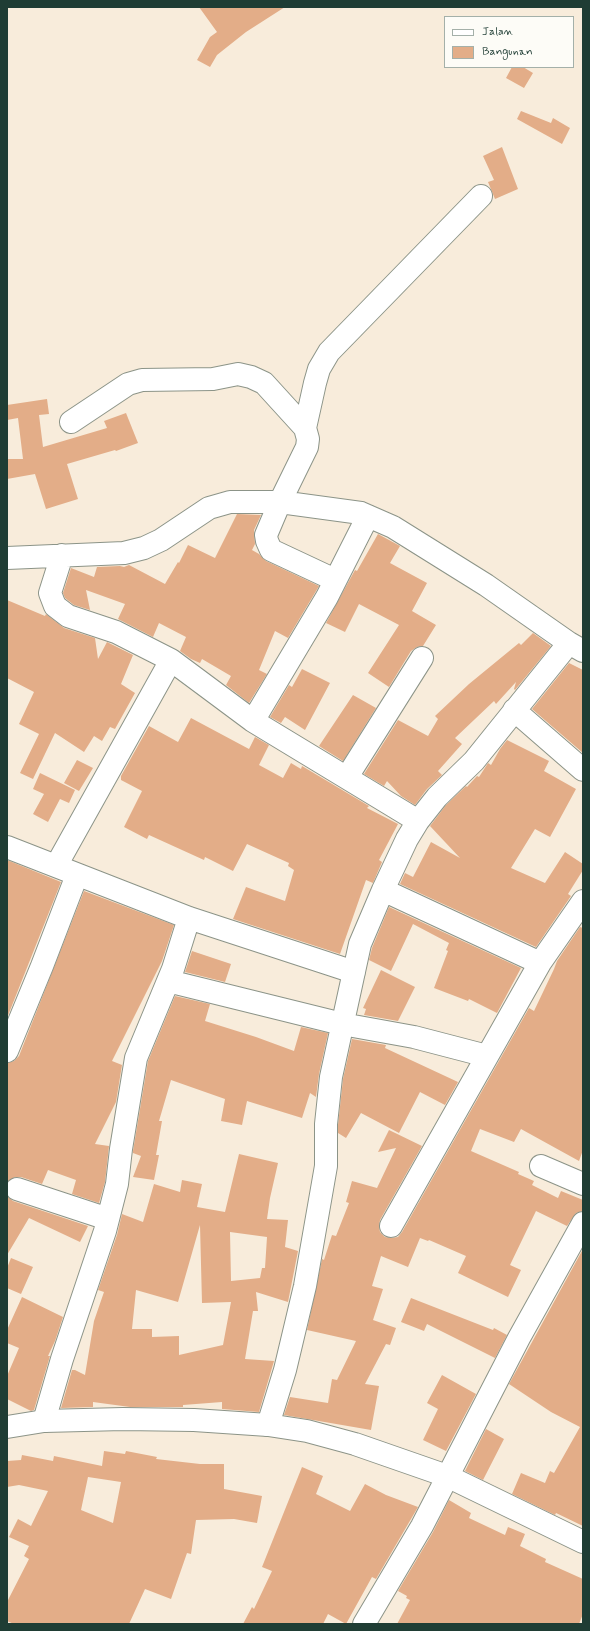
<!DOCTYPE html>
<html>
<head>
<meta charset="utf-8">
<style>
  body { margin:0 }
  #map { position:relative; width:590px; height:1631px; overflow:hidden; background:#f8ecdb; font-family:Mynerve,sans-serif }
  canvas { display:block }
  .frame { position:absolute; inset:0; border:8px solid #1f3d34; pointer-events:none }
  .legend { position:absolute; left:444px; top:16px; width:130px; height:52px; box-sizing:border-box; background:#fdfcf7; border:1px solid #a4b0a9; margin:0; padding:5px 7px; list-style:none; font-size:12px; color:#1f3d34 }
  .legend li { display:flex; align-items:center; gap:8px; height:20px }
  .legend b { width:20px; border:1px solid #a4b0a9 }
</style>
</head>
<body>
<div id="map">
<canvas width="590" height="1631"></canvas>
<div class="frame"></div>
<ul class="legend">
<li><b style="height:5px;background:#fff"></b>Jalan</li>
<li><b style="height:11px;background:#e3ad88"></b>Bangunan</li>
</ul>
</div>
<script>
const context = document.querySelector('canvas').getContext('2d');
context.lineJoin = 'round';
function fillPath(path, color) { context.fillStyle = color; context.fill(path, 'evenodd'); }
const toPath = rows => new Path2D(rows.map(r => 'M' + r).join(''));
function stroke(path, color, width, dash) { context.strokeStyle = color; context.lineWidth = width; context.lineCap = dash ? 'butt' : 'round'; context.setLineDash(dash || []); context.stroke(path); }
const building = toPath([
  [199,7,285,7,246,32,217,55,210,67,197,60,210,37,217,32],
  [512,67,523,67,533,73,524,88,506,78],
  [521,111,551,123,553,118,570,128,562,144,517,119],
  [502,147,518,189,495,199,488,182,494,180,483,156],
  [47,399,49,414,39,415,43,447,107,428,104,421,126,413,138,443,116,451,115,450,67,464,78,499,46,509,35,474,7,479,7,459,23,459,18,418,7,420,7,405],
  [237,514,261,515,254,530,255,544,252,550,259,554,266,561,319,586,288,638,275,631,259,670,267,674,249,703,226,685,231,676,202,659,200,663,191,659,180,651,186,637,159,623,153,637,118,619,125,604,86,590,90,610,74,605,65,598,63,593,71,568,94,577,97,567,120,566,124,567,129,565,165,584,178,562,179,563,188,545,215,558],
  [378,534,400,546,390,563,427,583,412,611,436,625,423,646,417,647,411,651,389,687,368,673,399,625,359,604,345,632,326,623,355,570,357,571],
  [7,600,45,616,46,614,64,628,95,638,98,659,107,642,133,655,121,684,135,693,115,729,110,727,102,741,94,736,84,752,55,733,33,779,20,773,39,734,19,724,34,692,7,678],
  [533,633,551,646,515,690,514,689,516,682,496,704,494,701,455,738,462,744,438,771,442,775,427,789,415,805,401,796,387,781,384,786,364,774,398,720,428,736,438,719,435,716,469,684,519,643,521,645],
  [569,663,583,670,583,753,532,709],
  [302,669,330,683,305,730,285,717,281,723,270,717,289,685,292,687],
  [353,695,376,708,343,761,319,746],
  [191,718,249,749,255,737,269,745,259,765,283,778,291,763,301,769,302,766,369,806,367,808,398,824,379,860,382,862,373,883,366,880,340,954,233,919,246,887,285,901,294,870,288,866,289,863,247,844,233,871,205,857,204,860,149,835,147,839,124,827,142,791,121,780,121,776,149,726,178,742],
  [507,740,549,761,544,771,576,789,550,837,535,829,511,868,545,883,565,852,583,864,583,870,568,894,571,896,536,947,400,884,405,873,413,877,431,842,460,858,430,826,446,805,466,786,467,787,477,776,479,777,488,763,491,765,500,749],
  [77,760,93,768,79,791,64,783],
  [40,773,75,790,69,803,60,799,48,822,33,814,44,794,33,789],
  [7,860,61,882,7,1018],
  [84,891,174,925,162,961,112,1061,122,1065,116,1102,95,1144,109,1146,105,1182,99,1203,72,1194,76,1180,48,1170,42,1184,21,1177,15,1177,7,1182,7,1063,14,1061,19,1056],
  [389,907,521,968,497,1013,469,999,468,1001,434,988,448,951,446,950,449,943,413,924,391,971,369,960,372,948],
  [580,927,583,928,583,1150,579,1161,521,1129,514,1142,480,1129,471,1151,519,1172,518,1174,534,1181,532,1185,558,1198,561,1191,583,1200,583,1211,576,1213,567,1226,536,1211,510,1265,521,1270,508,1297,458,1273,466,1256,429,1240,428,1241,420,1238,408,1267,381,1256,372,1286,383,1289,373,1320,396,1328,390,1345,386,1344,365,1384,379,1386,371,1430,284,1415,290,1397,328,1403,332,1379,337,1380,356,1341,307,1330,322,1259,324,1260,332,1235,336,1236,349,1203,346,1202,352,1181,377,1188,396,1148,378,1152,389,1130,422,1146,380,1220,379,1226,380,1232,385,1237,391,1238,398,1237,402,1232,529,1008,534,1011,554,969,557,961],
  [192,951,231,964,225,982,185,972],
  [381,970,415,987,398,1021,364,1015,366,1009,363,1008],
  [175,996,210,1004,205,1021,256,1037,294,1051,301,1027,328,1033,319,1074,316,1097,310,1093,302,1118,247,1101,242,1125,221,1121,225,1099,171,1080,159,1121,162,1121,156,1155,159,1155,154,1180,133,1177,141,1156,133,1153,133,1151,148,1061],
  [352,1039,386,1045,385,1048,458,1082,445,1105,420,1092,399,1133,361,1113,346,1138,338,1133,338,1125,343,1079],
  [239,1154,278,1163,270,1198,267,1219,288,1220,285,1247,298,1251,288,1302,256,1292,258,1311,253,1311,245,1359,274,1361,259,1412,222,1409,222,1402,183,1405,183,1407,130,1407,93,1402,93,1407,61,1408,72,1370,75,1370,85,1375,94,1321,104,1292,98,1290,117,1235,122,1214,143,1222,154,1184,180,1192,182,1180,202,1184,197,1207,225,1212],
  [200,1225,202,1303,231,1302,223,1345,179,1355,179,1336,152,1337,152,1329,132,1329,136,1290,178,1302],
  [230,1232,267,1237,265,1268,262,1268,260,1278,231,1281],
  [7,1196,13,1201,88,1226,80,1242,29,1218,7,1255],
  [583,1249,583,1526,556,1513,555,1515,512,1494,521,1473,545,1483,550,1471,554,1473,580,1427,551,1412,509,1384],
  [11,1258,33,1267,21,1294,7,1288,7,1268],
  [22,1297,63,1317,55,1341,48,1356,50,1356,34,1410,31,1411,7,1399,7,1376,19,1348,7,1343,7,1330],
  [411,1298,493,1330,494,1328,507,1335,495,1358,427,1324,424,1331,401,1322],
  [442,1375,476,1394,446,1451,423,1440,438,1409,427,1403],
  [486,1429,504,1439,483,1480,465,1471],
  [104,1451,125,1454,126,1451,157,1457,156,1459,200,1464,224,1464,224,1489,262,1496,257,1523,234,1519,196,1520,191,1554,187,1553,171,1599,145,1589,129,1624,14,1624,7,1621,7,1602,29,1559,24,1556,29,1546,9,1537,18,1519,31,1526,48,1491,19,1485,7,1487,7,1461,21,1460,22,1455,53,1461,54,1456,102,1466],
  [88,1477,121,1482,113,1523,81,1510],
  [302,1467,323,1476,316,1494,350,1511,365,1484,386,1495,418,1507,376,1579,372,1577,346,1624,328,1614,323,1624,243,1624,252,1607,254,1609,272,1571,262,1567],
  [449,1500,471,1513,469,1518,505,1535,508,1527,525,1534,520,1546,546,1559,545,1562,583,1579,583,1614,579,1624,397,1624,410,1600,406,1598,407,1596,398,1591,433,1532]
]);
const minor = toPath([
  [71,422,128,384,142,380,213,379,238,374,251,377,264,383,305,428,308,439,307,447,280,502,266,535,267,541,271,550,335,580],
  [305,428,315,383,319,369,329,352,481,196],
  [7,558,124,553,144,548,161,540,209,508,230,502,280,502,361,513,393,527,486,585,569,643],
  [171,660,253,721,418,821],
  [514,710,583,770],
  [253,721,327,597,368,516],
  [347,777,422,658],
  [7,847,189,918,354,972],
  [56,866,171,660,116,632,68,616,55,606,50,593,62,555],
  [383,890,540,963,391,1226],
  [540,963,583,901],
  [168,981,342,1024,414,1037,487,1056],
  [7,1051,42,966,77,875],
  [541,1166,583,1184],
  [17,1189,108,1219],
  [44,1421,62,1359,105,1231,117,1184,121,1149,136,1058,173,969,189,918],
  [268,1425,285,1370,305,1286,326,1166,326,1124,331,1077,360,944,383,890,407,839,418,821,437,797,474,761,569,643,583,651],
  [364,1624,422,1526,519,1338,583,1223]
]);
const tertiary = toPath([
  [7,1427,44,1421,123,1419,194,1420,268,1425,307,1431,355,1444,447,1476,583,1542]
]);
fillPath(building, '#e3ad88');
stroke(minor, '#8c9488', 24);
stroke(tertiary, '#8c9488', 24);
stroke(minor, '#fff', 22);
stroke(tertiary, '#fff', 22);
</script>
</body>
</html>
